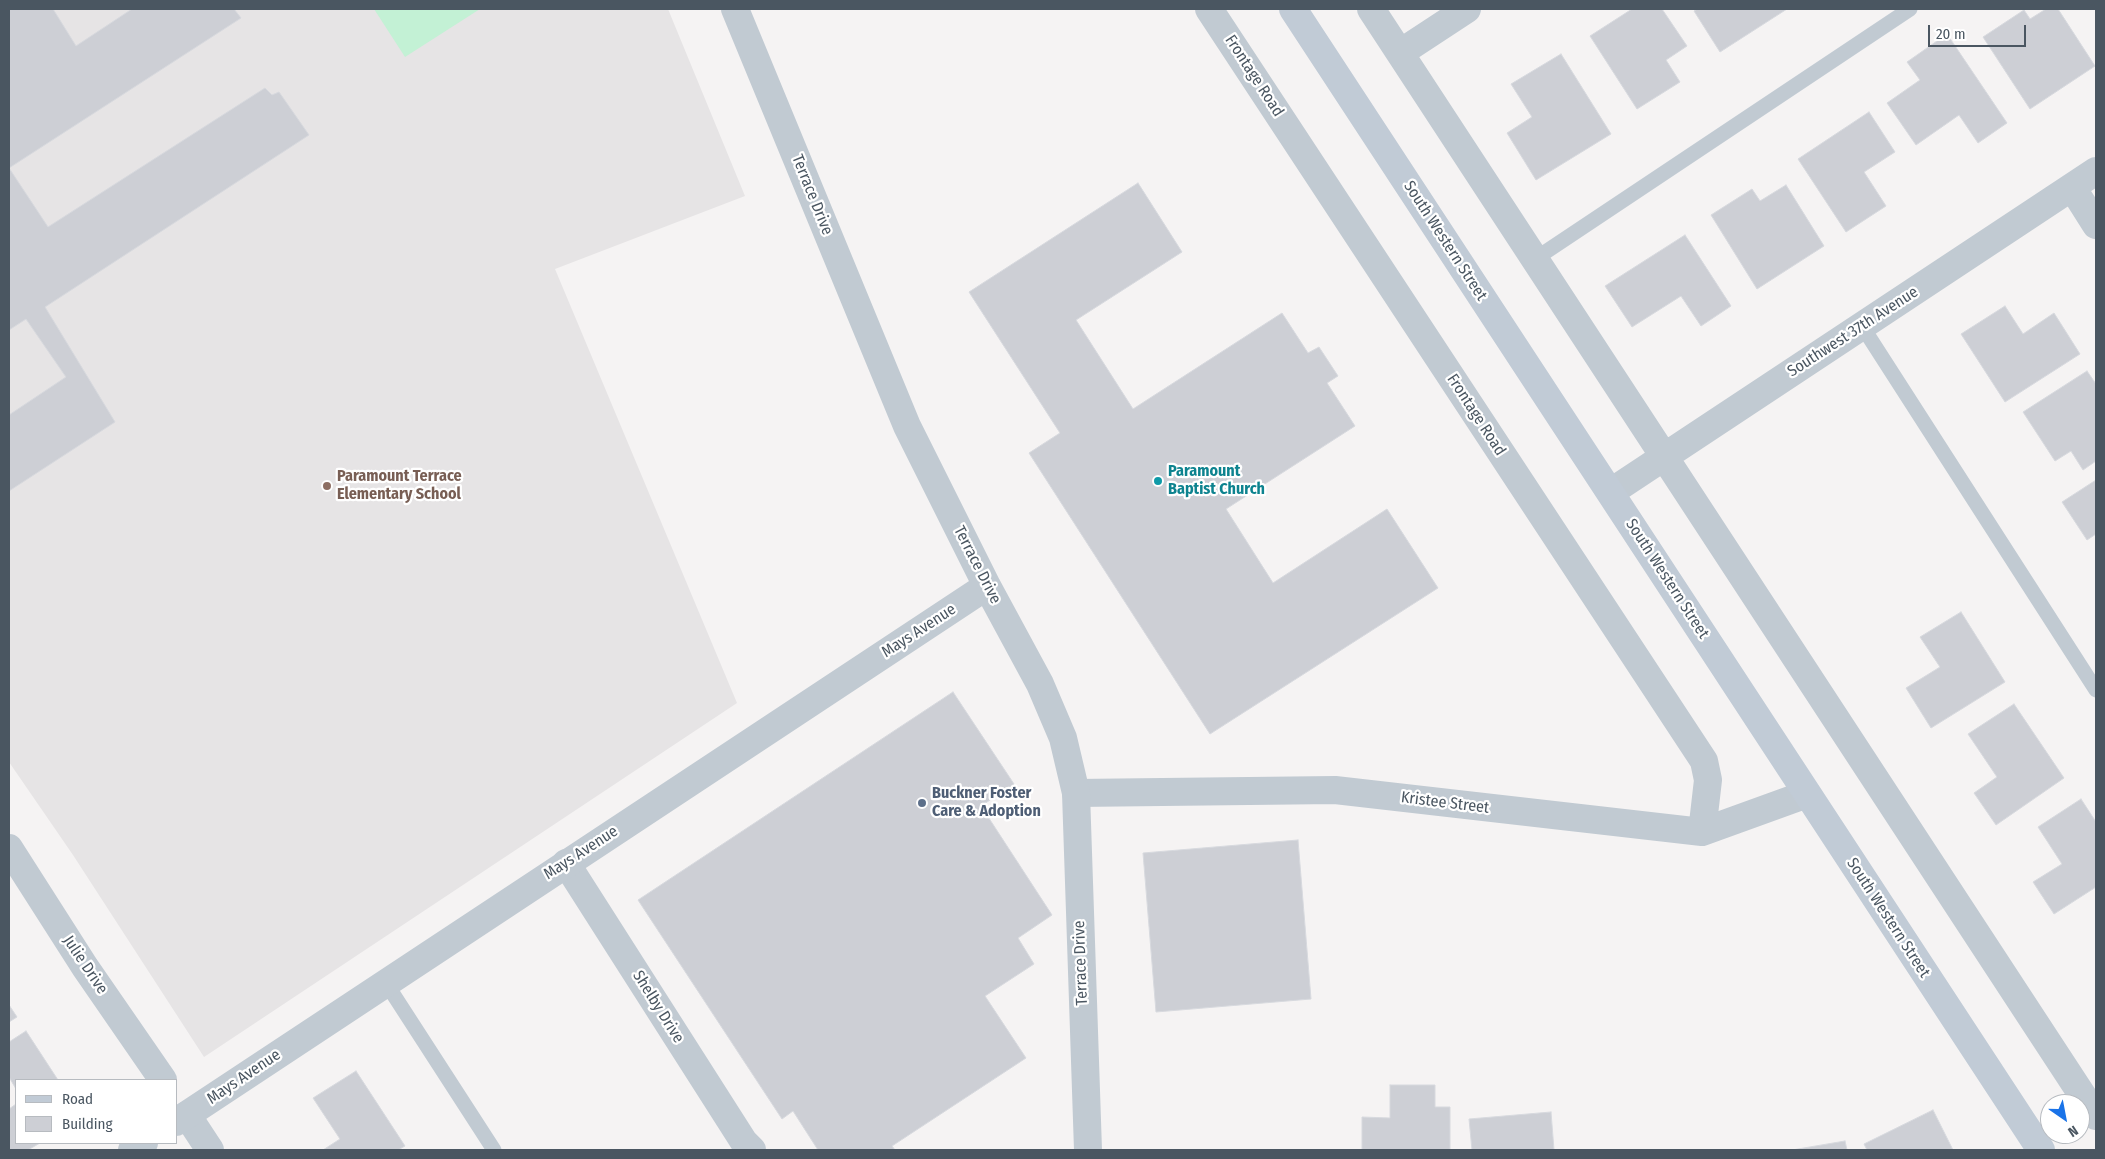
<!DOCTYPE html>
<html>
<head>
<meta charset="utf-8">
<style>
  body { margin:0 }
  #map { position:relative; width:2105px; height:1159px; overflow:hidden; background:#f5f3f3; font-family:"Fira Sans Condensed",sans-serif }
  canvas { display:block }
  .frame { position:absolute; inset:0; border:10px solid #4a5661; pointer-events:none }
  .legend { position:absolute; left:15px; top:1079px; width:162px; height:65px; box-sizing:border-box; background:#fff; border:1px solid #b7bbc0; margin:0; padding:6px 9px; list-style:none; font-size:15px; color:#4a5661 }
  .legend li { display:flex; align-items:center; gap:10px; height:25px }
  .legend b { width:25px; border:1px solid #b7bbc0 }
  .north { position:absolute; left:2040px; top:1094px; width:50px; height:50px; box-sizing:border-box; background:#fff; border:1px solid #b7bbc0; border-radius:50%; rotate:147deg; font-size:14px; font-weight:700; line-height:20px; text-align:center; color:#4a5661 }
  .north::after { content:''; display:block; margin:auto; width:18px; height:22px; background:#1a73e8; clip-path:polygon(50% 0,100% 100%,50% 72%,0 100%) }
  .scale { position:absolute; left:1928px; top:25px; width:98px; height:22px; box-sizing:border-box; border:2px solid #4a5661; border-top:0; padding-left:6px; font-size:15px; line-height:18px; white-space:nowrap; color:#4a5661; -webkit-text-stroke:4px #fff; paint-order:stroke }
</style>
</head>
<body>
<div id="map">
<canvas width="2105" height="1159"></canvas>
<div class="frame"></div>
<ul class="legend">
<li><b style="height:6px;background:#c1cbd6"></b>Road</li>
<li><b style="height:14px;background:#cdcfd5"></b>Building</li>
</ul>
<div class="north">N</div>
<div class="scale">20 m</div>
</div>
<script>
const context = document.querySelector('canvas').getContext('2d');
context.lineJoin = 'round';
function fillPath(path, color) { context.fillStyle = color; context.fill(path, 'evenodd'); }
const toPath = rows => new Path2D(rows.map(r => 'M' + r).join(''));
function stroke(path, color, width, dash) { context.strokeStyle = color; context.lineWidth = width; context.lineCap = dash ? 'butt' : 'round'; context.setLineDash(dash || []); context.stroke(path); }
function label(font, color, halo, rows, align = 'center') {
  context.font = font + ' "Fira Sans Condensed",sans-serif'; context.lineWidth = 4.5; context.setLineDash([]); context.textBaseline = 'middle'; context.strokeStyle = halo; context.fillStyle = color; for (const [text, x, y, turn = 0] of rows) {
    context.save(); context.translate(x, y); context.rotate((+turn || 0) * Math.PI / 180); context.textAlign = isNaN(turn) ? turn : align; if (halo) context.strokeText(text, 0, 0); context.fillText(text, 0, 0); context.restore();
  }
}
const education = toPath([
  [9,9,668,9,745,196,555,269,737,703,204,1057,73,855,9,762]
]);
const green = toPath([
  [374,9,480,9,405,57]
]);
const building = toPath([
  [9,9,53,9,76,46,132,9,234,9,241,18,9,168,48,227,265,88,272,95,279,92,309,135,45,307,115,422,9,491,9,415,66,377,26,319,9,330,9,9],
  [1632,9,1662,9,1687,46,1666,60,1680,82,1637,109,1590,36,1632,9],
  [1697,9,1787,9,1720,52,1694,11,1697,9],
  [2046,9,2058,9,2095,66,2030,109,1983,37,2024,10,2030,19,2046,9],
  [1947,34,2007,123,1978,143,1959,115,1916,145,1887,103,1920,80,1907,62,1947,34],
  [1561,54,1611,134,1536,180,1507,133,1532,117,1511,84,1561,54],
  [1869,112,1895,152,1864,172,1886,206,1846,232,1798,159,1869,112],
  [1138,183,1182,252,1076,320,1133,409,1282,313,1308,353,1319,347,1338,376,1327,383,1355,426,1226,509,1273,583,1387,509,1438,588,1210,734,1029,453,1060,433,969,292,1138,183],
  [1786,185,1824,246,1757,289,1711,215,1752,189,1760,201,1786,185],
  [1685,235,1731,306,1701,326,1681,296,1632,327,1605,286,1685,235],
  [2005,306,2023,334,2054,313,2080,354,2005,402,1961,334,2005,306],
  [2087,371,2096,384,2096,461,2083,470,2071,451,2055,461,2023,412,2087,371],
  [2096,480,2096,534,2087,540,2062,502,2096,480],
  [1961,612,2005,682,1931,728,1906,688,1940,667,1920,637,1961,612],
  [953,692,1014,784,981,806,1052,915,1018,938,1034,964,985,996,1026,1058,892,1146,895,1150,818,1150,793,1111,782,1119,638,900,953,692],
  [2014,704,2064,778,1996,825,1974,793,1997,777,1968,734,2014,704],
  [2081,799,2096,822,2096,887,2054,914,2033,882,2062,864,2038,827,2081,799],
  [1298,840,1311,999,1156,1012,1143,853,1298,840],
  [9,1005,17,1017,9,1022,9,1005],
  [26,1031,58,1080,16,1080,16,1089,9,1077,9,1042,26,1031],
  [356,1071,405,1146,398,1150,323,1150,340,1139,313,1098,356,1071],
  [1390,1085,1435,1085,1435,1107,1450,1107,1450,1150,1362,1150,1362,1117,1390,1118,1390,1085],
  [16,1104,16,1143,40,1143,28,1150,9,1150,9,1109,16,1104],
  [1933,1110,1953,1150,1867,1150,1864,1144,1933,1110],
  [1551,1112,1554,1150,1472,1150,1469,1119,1551,1112],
  [1845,1141,1847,1150,1792,1150,1845,1141]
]);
const service = toPath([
  [1535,259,1910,9],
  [1862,326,2096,690],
  [386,983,494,1150]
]);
const minor = toPath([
  [1209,9,1704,761,1708,780,1702,832],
  [1371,9,2096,1116],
  [1400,53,1467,9],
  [2072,187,2096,225],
  [1611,492,2096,171],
  [1076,793,1335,790,1702,832,1807,794],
  [566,863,744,1142,752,1150],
  [187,1115,210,1150]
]);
const tertiary = toPath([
  [735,9,907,426,987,586,1040,684,1063,738,1076,793,1088,1150],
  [9,848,85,967,163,1080],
  [176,1122,987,586],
  [132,1150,144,1143]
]);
const secondary = toPath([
  [1293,9,2041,1150]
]);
const markers = [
  [1158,481,5,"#0f9aa8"],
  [327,486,5,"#8d6e63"],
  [922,803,5,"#5c6f8a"]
];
const streetNames = [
  ["Frontage Road",1254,76,57],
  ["Terrace Drive",812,195,68],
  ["South Western Street",1445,241,57],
  ["Southwest 37th Avenue",1853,332,-33],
  ["Frontage Road",1476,415,57],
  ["Terrace Drive",977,565,63],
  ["South Western Street",1667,579,57],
  ["Mays Avenue",919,631,-33],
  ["Kristee Street",1445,803,7],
  ["Mays Avenue",581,853,-33],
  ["South Western Street",1888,918,57],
  ["Terrace Drive",1081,963,-92],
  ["Julie Drive",85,965,56],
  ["Shelby Drive",658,1007,58],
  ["Mays Avenue",244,1077,-34]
];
const cultureNames = [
  ["Paramount",1168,472],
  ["Baptist Church",1168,490]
];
const educationNames = [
  ["Paramount Terrace",337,477],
  ["Elementary School",337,495]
];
const serviceNames = [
  ["Buckner Foster",932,794],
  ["Care & Adoption",932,812]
];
fillPath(education, '#e6e4e5');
fillPath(green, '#c3f1d5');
fillPath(building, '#cdcfd5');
stroke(building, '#d7d9de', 1);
stroke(service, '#c1cad2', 15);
stroke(minor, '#c1cad2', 28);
stroke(tertiary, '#c1cad2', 28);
stroke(secondary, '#c1cbd6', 28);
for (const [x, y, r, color] of markers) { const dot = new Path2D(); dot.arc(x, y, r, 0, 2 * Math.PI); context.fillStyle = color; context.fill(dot); stroke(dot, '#fff', 2); }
label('16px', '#4a5661', '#fff', streetNames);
label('bold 16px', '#0d838f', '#fff', cultureNames, 'left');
label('bold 16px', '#785e54', '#fff', educationNames, 'left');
label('bold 16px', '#4e5e75', '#fff', serviceNames, 'left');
</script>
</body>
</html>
